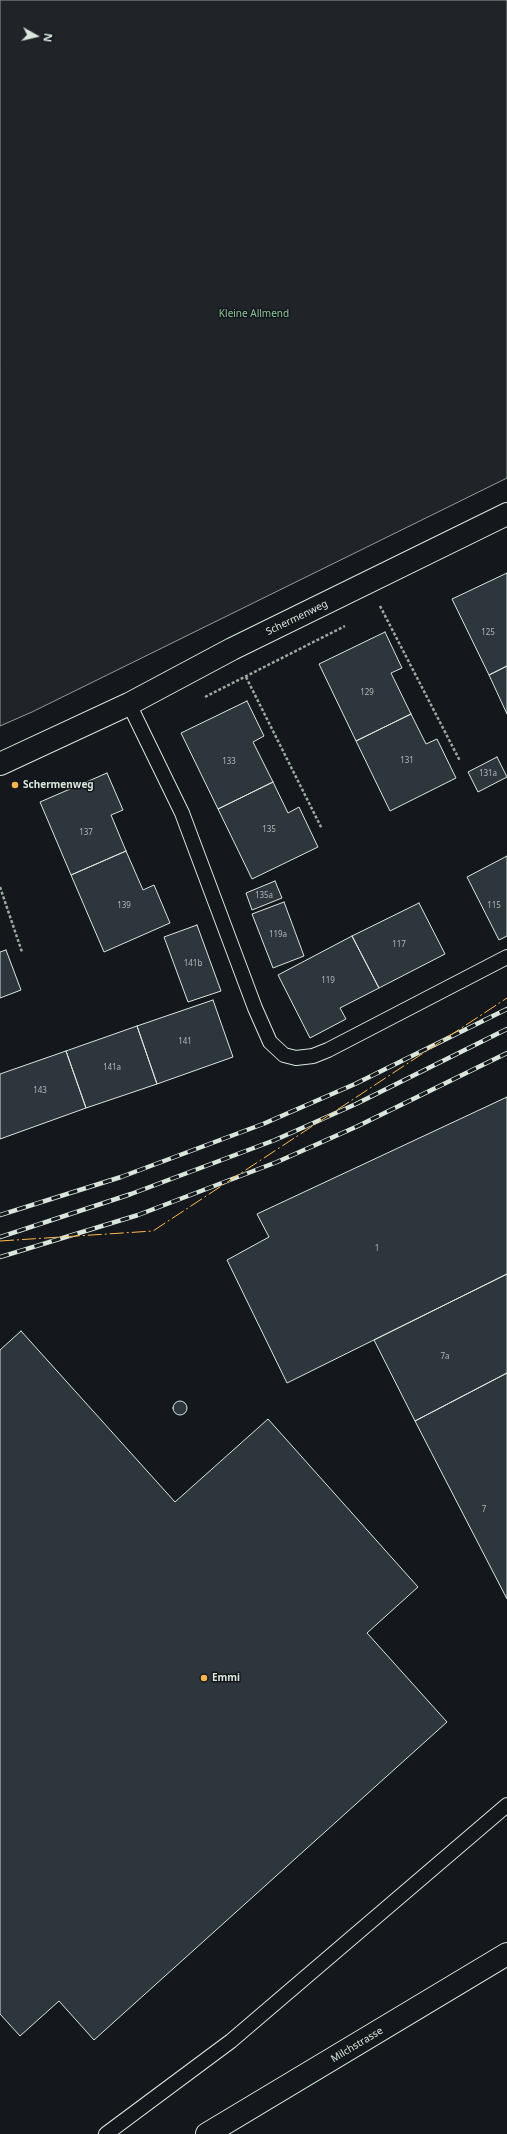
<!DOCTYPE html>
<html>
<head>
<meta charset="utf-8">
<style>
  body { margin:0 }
  #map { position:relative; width:507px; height:2134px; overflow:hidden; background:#14181c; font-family:"Noto Sans",sans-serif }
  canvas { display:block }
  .north { position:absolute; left:16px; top:16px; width:40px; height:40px; -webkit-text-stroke:3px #14181c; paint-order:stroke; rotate:98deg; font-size:11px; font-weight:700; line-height:16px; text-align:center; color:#d8e6dc }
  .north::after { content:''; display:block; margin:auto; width:14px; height:18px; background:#d8e6dc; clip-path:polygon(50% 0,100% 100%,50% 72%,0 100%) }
</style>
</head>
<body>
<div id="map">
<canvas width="507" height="2134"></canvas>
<div class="north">N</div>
</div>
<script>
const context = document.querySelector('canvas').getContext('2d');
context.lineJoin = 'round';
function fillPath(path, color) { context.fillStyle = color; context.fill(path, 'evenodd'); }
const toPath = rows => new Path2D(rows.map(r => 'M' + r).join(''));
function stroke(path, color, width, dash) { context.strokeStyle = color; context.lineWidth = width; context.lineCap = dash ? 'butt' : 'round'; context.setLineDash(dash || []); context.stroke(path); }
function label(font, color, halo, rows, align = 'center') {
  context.font = font + ' "Noto Sans",sans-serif'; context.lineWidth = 3; context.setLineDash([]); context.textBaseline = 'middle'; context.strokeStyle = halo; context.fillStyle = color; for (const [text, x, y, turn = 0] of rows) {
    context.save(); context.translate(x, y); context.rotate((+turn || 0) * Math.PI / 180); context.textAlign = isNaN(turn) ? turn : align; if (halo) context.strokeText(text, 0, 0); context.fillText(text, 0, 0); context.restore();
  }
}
const green = toPath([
  [0,0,507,0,507,478,32,712,0,726,0,0]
]);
const building = toPath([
  [507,573,507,666,489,675,452,599,507,573],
  [385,632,402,668,391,673,411,714,356,741,319,664,385,632],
  [507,666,507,714,489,675,507,666],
  [247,701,264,736,253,742,273,782,218,809,181,733,247,701],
  [411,714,426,744,437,739,456,778,390,811,356,741,411,714],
  [497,757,507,777,478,792,468,772,497,757],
  [107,773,123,810,111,815,126,851,71,875,40,802,107,773],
  [273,782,288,813,299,807,318,847,252,879,218,809,273,782],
  [126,851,143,890,154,885,170,923,104,952,71,875,126,851],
  [507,856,507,936,499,940,467,877,507,856],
  [275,881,282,898,252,910,246,893,275,881],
  [284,902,304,956,273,968,252,914,284,902],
  [419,903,445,954,379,988,352,936,419,903],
  [197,925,221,991,188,1002,164,937,197,925],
  [352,936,379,988,340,1008,346,1019,310,1038,278,975,352,936],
  [6,950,21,990,0,998,0,952,6,950],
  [213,1000,233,1057,157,1084,137,1026,213,1000],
  [137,1026,157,1084,86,1108,66,1051,137,1026],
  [66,1051,86,1108,0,1139,0,1074,66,1051],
  [507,1097,507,1274,287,1383,227,1260,269,1237,257,1214,507,1097],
  [507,1274,507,1373,415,1421,374,1340,507,1274],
  [21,1331,175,1502,268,1419,418,1587,367,1633,447,1722,94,2040,59,2001,20,2036,0,2014,0,1350,21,1331],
  [507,1373,507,1599,415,1421,507,1373],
  '173 1408a7 7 0 1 1 14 0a7 7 0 1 1-14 0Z'
]);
const path = toPath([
  [380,606,460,761],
  [246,677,322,829],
  [205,697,345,626],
  [0,887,22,952]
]);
const service = toPath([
  [129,704,182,813,255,1008,270,1042,284,1055,296,1058,313,1056,328,1050,507,957],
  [106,2134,231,2041,507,1805]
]);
const minor = toPath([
  [207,2134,507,1954]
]);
const tertiary = toPath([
  [0,764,129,704,232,649,507,514]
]);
const rail = toPath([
  [0,1215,121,1177,263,1124,355,1084,507,1009],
  [0,1237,131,1194,275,1140,356,1104,507,1029],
  [0,1257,138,1215,277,1162,358,1126,507,1053]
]);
const power = toPath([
  [0,1241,153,1231,507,998]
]);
const markers = [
  [15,785,4,"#ffb74d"],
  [204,1678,4,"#ffb74d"]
];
const numberNames = [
  ["125",488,633],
  ["129",367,693],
  ["131",407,761],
  ["133",229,762],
  ["131a",488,774],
  ["135",269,830],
  ["137",86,833],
  ["135a",264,896],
  ["139",124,906],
  ["115",494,906],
  ["119a",278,935],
  ["117",399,945],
  ["141b",193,964],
  ["119",328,981],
  ["141",185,1042],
  ["141a",112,1068],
  ["143",40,1091],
  ["1",377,1249],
  ["7a",445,1357],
  ["7",484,1510]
];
const parkNames = [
  ["Kleine Allmend",254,314]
];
const streetNames = [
  ["Schermenweg",297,618,-26],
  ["Milchstrasse",357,2045,-31]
];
const poiNames = [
  ["Schermenweg",23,785],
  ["Emmi",212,1678]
];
fillPath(green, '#202428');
stroke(green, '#939e99', 1);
fillPath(building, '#2c363c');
stroke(building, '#d8e6dc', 1);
stroke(service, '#d8e6dc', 16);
stroke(minor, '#d8e6dc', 24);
stroke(tertiary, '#d8e6dc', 24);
stroke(path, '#9da8a2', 2.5, [3, 2]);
stroke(service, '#14181c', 14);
stroke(minor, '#14181c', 22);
stroke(tertiary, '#14181c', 22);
stroke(rail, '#d8e6dc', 4.5);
stroke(rail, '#14181c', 3, [9]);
stroke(power, '#ffb74d', 1, [14, 3, 2, 3]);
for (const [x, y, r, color] of markers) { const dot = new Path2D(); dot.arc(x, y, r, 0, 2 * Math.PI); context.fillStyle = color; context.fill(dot); stroke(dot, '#14181c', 1.5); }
label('8px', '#adbab4', null, numberNames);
label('10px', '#8ac095', '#14181c', parkNames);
label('10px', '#d8e6dc', '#14181c', streetNames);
label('bold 10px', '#d8e6dc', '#14181c', poiNames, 'left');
</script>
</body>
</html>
